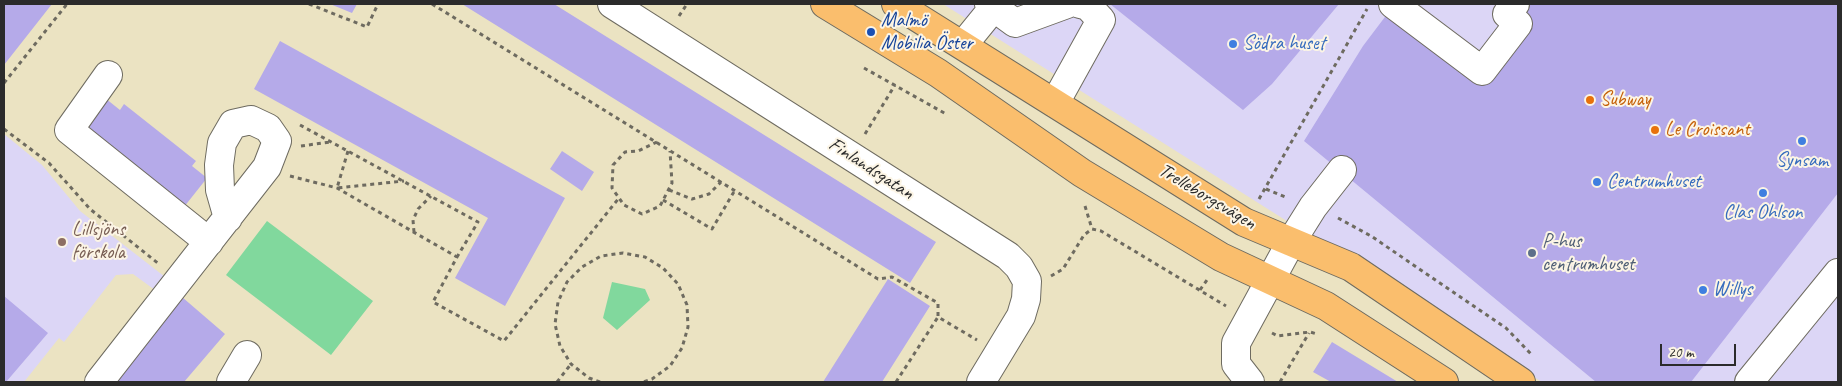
<!DOCTYPE html>
<html>
<head>
<meta charset="utf-8">
<style>
  body { margin:0 }
  #map { position:relative; width:1842px; height:386px; overflow:hidden; background:#ebe3c2; font-family:Caveat,sans-serif }
  canvas { display:block }
  .frame { position:absolute; inset:0; border:5px solid #2b2b2b; pointer-events:none }
  .scale { position:absolute; left:1660px; top:344px; width:76px; height:22px; box-sizing:border-box; border:2px solid #2b2b2b; border-top:0; padding-left:6px; font-size:15px; line-height:18px; white-space:nowrap; color:#2b2b2b; -webkit-text-stroke:4px #fcf5e5; paint-order:stroke }
</style>
</head>
<body>
<div id="map">
<canvas width="1842" height="386"></canvas>
<div class="frame"></div>
<div class="scale">20 m</div>
</div>
<script>
const context = document.querySelector('canvas').getContext('2d');
context.lineJoin = 'round';
function fillPath(path, color) { context.fillStyle = color; context.fill(path, 'evenodd'); }
const toPath = rows => new Path2D(rows.map(r => 'M' + r).join(''));
function stroke(path, color, width, dash) { context.strokeStyle = color; context.lineWidth = width; context.lineCap = dash ? 'butt' : 'round'; context.setLineDash(dash || []); context.stroke(path); }
function label(font, color, halo, rows, align = 'center') {
  context.font = font + ' Caveat,sans-serif'; context.lineWidth = 4; context.setLineDash([]); context.textBaseline = 'middle'; context.strokeStyle = halo; context.fillStyle = color; for (const [text, x, y, turn = 0] of rows) {
    context.save(); context.translate(x, y); context.rotate((+turn || 0) * Math.PI / 180); context.textAlign = isNaN(turn) ? turn : align; if (halo) context.strokeText(text, 0, 0); context.fillText(text, 0, 0); context.restore();
  }
}
const built = toPath([
  [943,4,1838,4,1838,382,1542,382],
  [4,134,42,165,80,211,169,280,159,293,133,274,116,275,64,342,59,338,24,382,4,382]
]);
const green = toPath([
  [267,221,373,301,331,355,226,275],
  [612,282,645,289,650,300,617,330,603,318]
]);
const building = toPath([
  [4,4,52,4,4,65],
  [330,4,357,4,352,13],
  [462,4,554,4,936,242,910,283],
  [1110,4,1339,4,1272,84,1243,110],
  [1515,4,1838,4,1838,193,1691,382,1596,382,1304,141,1363,46,1394,5,1482,71],
  [280,41,565,198,505,306,455,278,488,218,254,89],
  [105,98,120,110,124,104,196,161,192,166,207,178,180,212,78,131],
  [562,151,594,172,582,191,550,169],
  [888,279,930,306,882,382,823,382],
  [4,296,48,333,6,382,4,382],
  [182,297,225,334,184,382,112,382],
  [1332,342,1398,382,1331,382,1313,372]
]);
const path = toPath([
  [309,4,367,27,378,4],
  [432,4,878,279,892,277,938,303,938,317,977,340],
  [679,16,687,4],
  [864,68,946,114],
  [4,83,67,4],
  [300,125,478,222,457,257],
  [4,129,49,163,90,209,159,264],
  [865,134,895,85],
  [657,142,638,151,625,152,613,165,612,188,624,205,642,214,660,206,672,183,670,151],
  [301,146,330,142],
  [348,151,337,188,404,181],
  [290,176,337,188,457,257,433,302,504,341,619,198],
  [1266,189,1288,198],
  [669,190,692,199,709,194,721,182],
  [1259,199,1367,9],
  [663,200,712,229,735,190],
  [1085,206,1092,229],
  [1338,218,1371,236,1506,328,1532,355],
  [414,232,413,220,418,209,431,196],
  [1051,276,1063,269,1084,235,1092,229,1101,231,1226,306],
  [1200,290,1207,280],
  [1272,333,1278,336,1310,332,1317,334],
  [557,382,571,364],
  [600,382,589,378,571,364,560,346,555,324,558,302,567,282,582,267,601,256,623,253,645,257,663,268,678,284,687,305,688,327,682,348,670,366,652,379,643,382],
  [896,382,938,317],
  [1280,382,1309,333]
]);
const minor = toPath([
  [612,4,1008,256,1019,267,1027,281,1026,299,1021,316,981,382],
  [989,4,1015,23,1067,4],
  [1393,4,1482,71,1518,24,1507,14,1515,4],
  [963,45,994,7],
  [108,75,69,130,209,242],
  [1055,103,1101,20,1088,6,1080,4],
  [99,382,267,167,277,141,268,128,251,120,233,124,222,143,219,165,220,190,228,218],
  [231,382,247,355],
  [1250,382,1236,364,1236,343,1291,242,1313,207,1342,170],
  [1749,382,1838,273]
]);
const major = toPath([
  [825,4,938,73,1082,173,1221,257,1326,306,1444,382],
  [896,4,1244,222,1351,267,1521,382]
]);
const markers = [
  [871,32,5,"#1a4fb4"],
  [1233,44,5,"#3f7fe0"],
  [1590,100,5,"#e8710a"],
  [1655,130,5,"#e8710a"],
  [1802,141,5,"#3f7fe0"],
  [1597,182,5,"#3f7fe0"],
  [1763,193,5,"#3f7fe0"],
  [62,242,5,"#8d6e63"],
  [1532,253,5,"#5c6f8a"],
  [1703,290,5,"#3f7fe0"]
];
const transitNames = [
  ["Malmö",881,21],
  ["Mobilia Öster",881,44]
];
const shopNames = [
  ["Södra huset",1243,44],
  ["Synsam",1802,161,"center"],
  ["Centrumhuset",1607,182],
  ["Clas Ohlson",1763,213,"center"],
  ["Willys",1713,290]
];
const foodNames = [
  ["Subway",1600,100],
  ["Le Croissant",1665,130]
];
const streetNames = [
  ["Finlandsgatan",871,169,33],
  ["Trelleborgsvägen",1207,197,31]
];
const educationNames = [
  ["Lillsjöns",72,230],
  ["förskola",72,253]
];
const serviceNames = [
  ["P-hus",1542,242],
  ["centrumhuset",1542,265]
];
fillPath(built, '#dcd6f6');
fillPath(green, '#81d89d');
fillPath(building, '#b5aae9');
stroke(minor, '#6e6b60', 30);
stroke(major, '#6e6b60', 30);
stroke(path, '#6e6b60', 3, [4, 4]);
stroke(minor, '#fff', 28);
stroke(major, '#fabe6d', 28);
for (const [x, y, r, color] of markers) { const dot = new Path2D(); dot.arc(x, y, r, 0, 2 * Math.PI); context.fillStyle = color; context.fill(dot); stroke(dot, '#fcf5e5', 2); }
label('20px', '#164399', '#fcf5e5', transitNames, 'left');
label('20px', '#366cbe', '#fcf5e5', shopNames, 'left');
label('20px', '#c56008', '#fcf5e5', foodNames, 'left');
label('20px', '#2b2b2b', '#fcf5e5', streetNames);
label('20px', '#785e54', '#fcf5e5', educationNames, 'left');
label('20px', '#4e5e75', '#fcf5e5', serviceNames, 'left');
</script>
</body>
</html>
